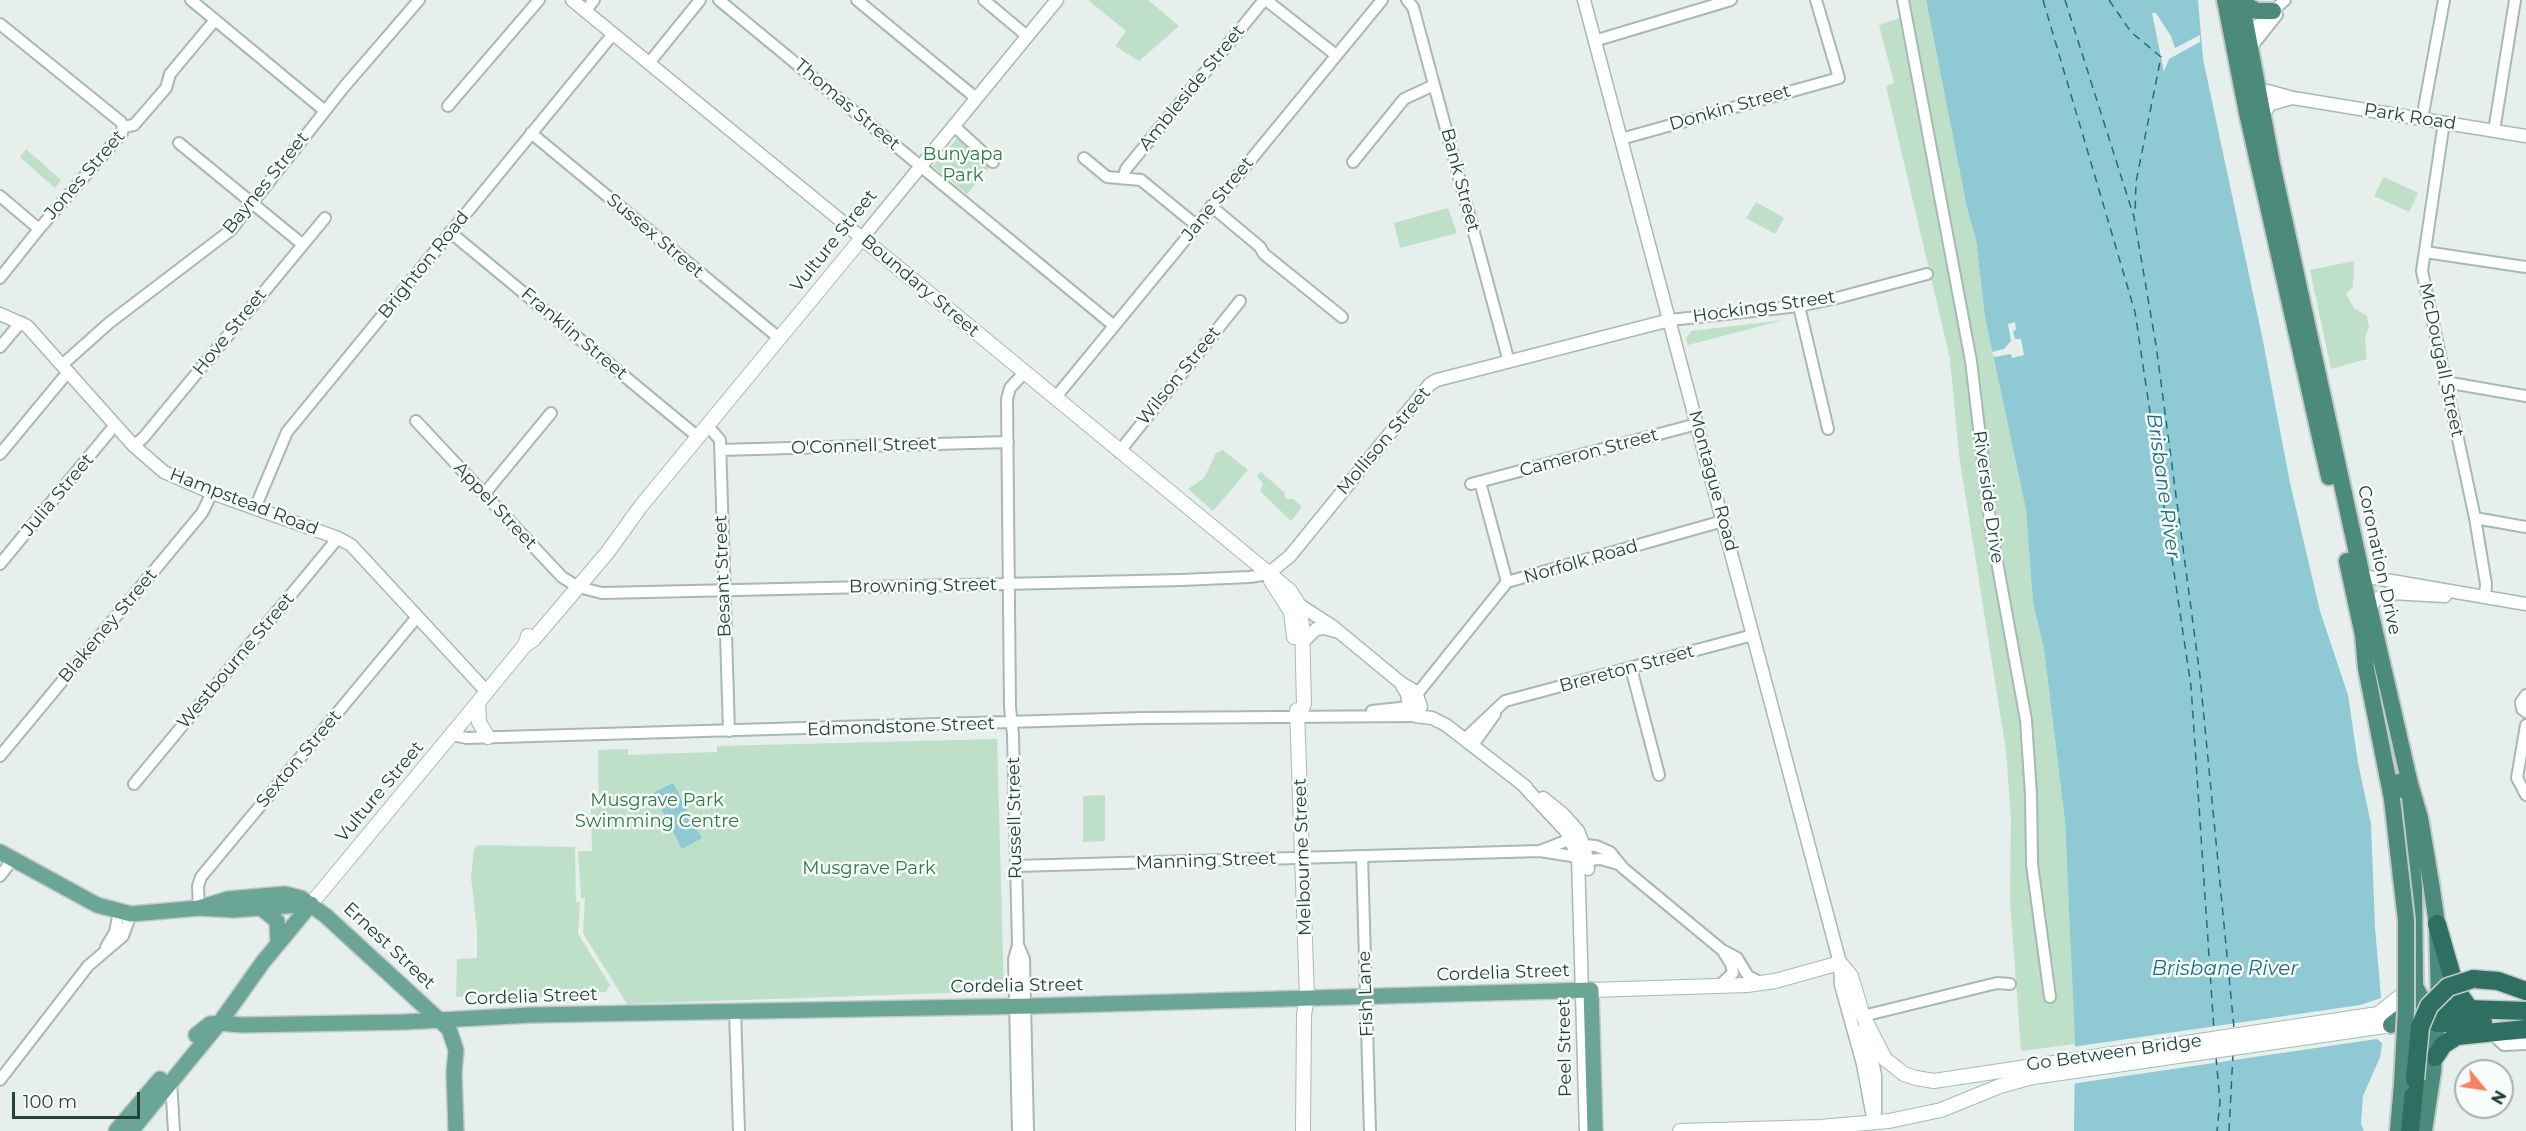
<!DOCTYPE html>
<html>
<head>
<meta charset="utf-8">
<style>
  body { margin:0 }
  #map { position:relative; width:2526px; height:1131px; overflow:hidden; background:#e6efeb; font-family:Montserrat,sans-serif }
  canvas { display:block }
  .north { position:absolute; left:2454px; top:1059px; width:60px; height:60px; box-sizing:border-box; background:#f7fbf9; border:2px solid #a3b1ad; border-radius:50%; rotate:120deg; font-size:16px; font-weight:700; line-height:24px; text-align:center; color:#24423a }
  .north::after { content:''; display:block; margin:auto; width:21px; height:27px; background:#f4845f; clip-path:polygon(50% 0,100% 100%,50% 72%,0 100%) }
  .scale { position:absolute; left:12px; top:1092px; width:128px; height:27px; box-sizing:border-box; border:3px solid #24423a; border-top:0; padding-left:8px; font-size:18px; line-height:21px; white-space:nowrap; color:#24423a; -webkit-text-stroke:4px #f7fbf9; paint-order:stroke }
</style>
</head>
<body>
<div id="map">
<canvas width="2526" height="1131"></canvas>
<div class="north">N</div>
<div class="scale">100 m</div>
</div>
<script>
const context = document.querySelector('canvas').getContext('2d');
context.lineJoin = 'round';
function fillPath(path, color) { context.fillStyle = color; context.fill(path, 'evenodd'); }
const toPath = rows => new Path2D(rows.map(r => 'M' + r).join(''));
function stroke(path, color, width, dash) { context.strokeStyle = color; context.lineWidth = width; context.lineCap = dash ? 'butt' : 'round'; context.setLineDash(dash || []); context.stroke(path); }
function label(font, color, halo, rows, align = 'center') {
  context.font = font + ' Montserrat,sans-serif'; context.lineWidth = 5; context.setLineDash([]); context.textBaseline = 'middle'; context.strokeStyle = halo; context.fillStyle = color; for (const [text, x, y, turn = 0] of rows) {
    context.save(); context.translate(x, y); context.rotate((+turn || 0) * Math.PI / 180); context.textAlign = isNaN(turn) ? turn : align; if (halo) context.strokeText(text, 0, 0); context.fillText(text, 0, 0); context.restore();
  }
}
const green = toPath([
  [1088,0,1148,0,1179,26,1139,61,1115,46,1126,31],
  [1899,0,1926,0,1967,208,1976,240,1985,317,2026,510,2033,603,2044,649,2065,821,2075,1044,2021,1051,2010,900,2011,819,2006,751,1959,455,1950,359,1886,86,1894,83,1879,25,1902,17],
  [959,136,992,164,967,194,933,166],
  [26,149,61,180,55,188,20,157],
  [2384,177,2418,193,2409,212,2374,196],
  [1756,202,1784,218,1775,234,1746,218],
  [1448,208,1457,233,1400,248,1394,223],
  [2354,261,2353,287,2346,294,2354,308,2367,316,2369,327,2365,337,2367,359,2331,369,2310,270],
  [1784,320,1688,345,1686,339,1691,331],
  [1223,450,1248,470,1213,511,1188,489,1204,478,1216,453],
  [1261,472,1284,492,1286,499,1294,499,1302,507,1291,521,1260,491,1263,484,1257,476],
  [997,739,1004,991,627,1004,583,933,585,898,581,898,578,851,592,851,591,809,599,808,598,750,628,749,628,755,682,753,717,752,717,746],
  [1105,795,1105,841,1083,842,1083,796],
  [478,845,575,847,576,902,580,902,578,934,610,985,606,992,547,993,546,997,456,997,457,959,477,958,477,931,471,877,474,849]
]);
const water = toPath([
  [1926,0,2198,0,2203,59,2262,336,2290,483,2320,611,2348,695,2358,763,2371,824,2375,928,2384,1031,2380,1057,2363,1096,2361,1124,2364,1131,2074,1131,2075,1044,2065,821,2044,649,2033,603,2026,510,1985,317,1976,240,1967,208],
  [673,783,702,838,682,849,653,793]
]);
const pier = toPath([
  [2152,13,2156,13,2171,36,2175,48,2200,35,2200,42,2169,59,2164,72],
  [2015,322,2016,330,2013,331,2015,339,2021,339,2024,355,2012,358,2011,354,1994,357,1992,352,2004,349,2011,341,2008,324],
  [2384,997,2387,1031,2385,1046,2377,1039,2071,1084,2072,1047,2360,1005]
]);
const ferry = toPath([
  [2043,0,2135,312,2191,686,2214,1031],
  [2065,0,2134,217,2156,345,2200,676,2234,1028],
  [2109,0,2131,32,2161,57,2136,182,2135,214],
  [2216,1057,2220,1102,2217,1131],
  [2229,1131,2233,1054]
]);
const minor = toPath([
  [191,0,325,111],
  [719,0,1113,325],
  [857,0,976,98],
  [984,0,1027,36],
  [1266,0,1336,55],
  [1407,0,1413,7,1509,362],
  [1903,0,1971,361,1991,529,2026,720,2031,795,2032,864,2050,997],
  [585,11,594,0],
  [0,24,121,122,123,127],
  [2244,37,2285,0],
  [1594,41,1731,0],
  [2250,49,2277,15],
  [649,63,700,0],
  [448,106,539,0],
  [2422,119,2444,0],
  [2444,122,2422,271,2475,518,2486,584,2485,597],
  [954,126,993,162],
  [123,127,134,125,166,88,170,74,215,20],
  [2494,131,2515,0],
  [531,133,779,338],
  [1621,139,1839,78,1816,0],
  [179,143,302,244],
  [1084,158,1107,177,1141,180,1196,225],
  [1353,162,1404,99,1434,85],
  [1123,178,1126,169,1264,0],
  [0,196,39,229],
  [1211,206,1260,247,1264,254,1342,317],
  [450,232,698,437],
  [2425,252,2526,267],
  [0,278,39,229,122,133,123,127],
  [1799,306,1828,429],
  [1670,320,1799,306,1837,298,1927,274],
  [0,347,21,322],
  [62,365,109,323,231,230,344,87,419,0],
  [2445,382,2526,396],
  [1055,398,1382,0],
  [416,421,562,577,578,587,602,593,1181,580,1250,577,1268,574],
  [707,425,720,440,729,731],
  [134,446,144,437,325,218],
  [720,450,1008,442],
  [1119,452,1240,301],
  [0,454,68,372],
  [1480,482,1507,582],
  [1471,484,1697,424],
  [485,493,551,413],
  [255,508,287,432,613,34],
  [2475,518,2526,527],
  [0,564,115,425],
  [1631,668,1659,775],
  [1417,694,1507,582,1723,521],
  [2526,695,2521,702,2522,709,2526,712],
  [1372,711,1409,707],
  [2526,725,2517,778,2526,795],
  [452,735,467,738,1142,718,1415,716],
  [1469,735,1505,701,1753,635],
  [1475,742,1495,714],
  [0,756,202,513,212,493],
  [134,784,338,538],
  [1584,845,1596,846,1610,852,1623,868,1722,950,1737,958,1748,976,1761,983],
  [1540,851,1571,839],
  [1362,856,1370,1131],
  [1587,860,1601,859,1618,864],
  [1016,866,1540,851,1578,857],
  [0,876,13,859],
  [199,908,198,886,201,877,417,617],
  [1018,945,1024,959,1028,1131],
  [106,947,115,932,119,912],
  [1719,986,1733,973,1731,964,1724,953],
  [735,1011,739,1131],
  [1863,1016,1997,983,2010,984],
  [2490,1032,2504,1045,2526,1044],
  [0,1080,88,966,123,936,131,914],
  [171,1081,174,1131],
  [1018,1131,1014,959,1018,945,1013,735,1010,707,1007,399,1010,388,1024,373]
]);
const tertiary = toPath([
  [572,0,862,238,1057,0],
  [1584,0,1840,963,1841,985,1863,1064,1874,1123],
  [2255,99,2268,91,2293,98,2526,136],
  [2262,115,2271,104,2292,98],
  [0,314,27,326,134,446,164,472,212,493,338,538,351,545,487,692],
  [1268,574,1290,556,1430,384,1437,380,1670,320],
  [2357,575,2526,604],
  [1298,604,1332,626,1401,683,1416,692,1421,707,1415,716],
  [2369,607,2380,597,2391,593,2445,596],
  [1303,642,1316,629,1325,628,1335,631],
  [1401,684,1407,694,1409,707,1415,716],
  [1415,716,1432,718,1446,725,1526,787],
  [1522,784,1566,831,1578,857,1586,1131],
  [1543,798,1563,814,1578,831,1585,849,1588,869],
  [1865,1026,1875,1075,1875,1112]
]);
const secondary = toPath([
  [1271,581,1291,612,1294,637],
  [525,645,533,640,607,553,641,506,862,238,1290,591,1298,604,1302,624,1304,704,1299,717],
  [478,703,479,722,488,737],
  [1297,710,1307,998,1304,1015,1303,1131],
  [311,904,476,705,525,645,528,636],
  [1591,990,1747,985,1775,981,1840,963,1851,976,1863,1016,1885,1059,1904,1074,1916,1078,1934,1081,2378,1014,2409,1012],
  [2378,1014,2403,994,2407,984],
  [1680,1131,1820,1127,1889,1121,1941,1110,2000,1086,2033,1077,2399,1024]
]);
const primary = toPath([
  [0,852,97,905,131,914,199,908,234,910,311,904],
  [199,908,228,899,285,894,301,898,326,916,449,1029,456,1050,454,1072,456,1131],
  [261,908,277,921,278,944],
  [196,1035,210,1024,220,1023,242,1025,405,1022,531,1015,1033,1006,1591,990,1595,1131],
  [116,1131,160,1079],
  [131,1131,221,1021,263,962,311,904]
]);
const trunk = toPath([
  [2225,0,2247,113,2329,477],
  [2241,0,2272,164,2362,576,2410,784,2420,818,2431,883,2437,924,2439,996,2433,1071,2424,1131],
  [2242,3,2257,11,2273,11],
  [2347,561,2363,635,2366,668,2392,799],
  [2399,782,2411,855,2414,887,2415,986,2420,996,2438,1013],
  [2391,1025,2414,1007],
  [2398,1131,2402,1084]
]);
const motorway = toPath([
  [2437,924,2456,990,2469,1008],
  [2473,979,2498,981,2526,991],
  [2438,1008,2526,1011],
  [2437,1023,2483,1022],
  [2435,1057,2443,1045,2457,1036,2526,1029],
  [2410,1131,2415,1079]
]);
const trunkBridge = toPath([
  [2392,799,2406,920,2406,1010,2402,1084]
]);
const motorwayBridge = toPath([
  [2415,1079,2420,1027,2429,1006,2448,987,2473,979]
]);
const streetNames = [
  ["Ambleside Street",1192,88,-51],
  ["Thomas Street",847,105,40],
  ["Donkin Street",1730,108,-16],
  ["Park Road",2410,117,9],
  ["Jones Street",85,175,-49],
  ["Bank Street",1460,180,75],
  ["Baynes Street",266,183,-51],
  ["Jane Street",1218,199,-51],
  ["Sussex Street",655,236,40],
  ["Vulture Street",834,241,-51],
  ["Brighton Road",424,265,-51],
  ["Boundary Street",920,286,40],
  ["Hockings Street",1764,307,-8],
  ["Hove Street",230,332,-51],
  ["Franklin Street",574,334,40],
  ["McDougall Street",2441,360,78],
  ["Wilson Street",1179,376,-51],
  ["Mollison Street",1384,441,-50],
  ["O'Connell Street",864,446,-2],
  ["Cameron Street",1589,453,-15],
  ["Montague Road",1713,481,75],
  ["Julia Street",58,495,-50],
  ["Riverside Drive",1988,497,82],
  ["Hampstead Road",244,502,21],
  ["Appel Street",495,506,47],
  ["Coronation Drive",2379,560,78],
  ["Norfolk Road",1581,562,-16],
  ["Besant Street",723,576,-92],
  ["Browning Street",923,586,-1],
  ["Blakeney Street",108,626,-50],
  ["Westbourne Street",236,661,-50],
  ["Brereton Street",1627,669,-15],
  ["Edmondstone Street",901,727,-2],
  ["Sexton Street",299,759,-50],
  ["Vulture Street",380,792,-50],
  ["Russell Street",1015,818,-91],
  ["Melbourne Street",1303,857,-92],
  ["Manning Street",1206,861,-2],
  ["Ernest Street",389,946,43],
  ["Cordelia Street",1503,973,-2],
  ["Cordelia Street",1017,986,-1],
  ["Fish Lane",1366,994,-92],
  ["Cordelia Street",531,997,-2],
  ["Peel Street",1565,1048,-91],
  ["Go Between Bridge",2114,1053,-8]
];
const parkNames = [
  ["Bunyapa",963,155],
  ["Park",963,176],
  ["Musgrave Park",657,801],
  ["Swimming Centre",657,822],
  ["Musgrave Park",869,869]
];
const waterNames = [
  ["Brisbane River",2163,486,82],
  ["Brisbane River",2225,969]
];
fillPath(green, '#bfe0c8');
fillPath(water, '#8ec9d4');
fillPath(pier, '#e6efeb');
stroke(ferry, '#1c6f80', 1.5, [8, 6]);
stroke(minor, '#a8b8b2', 14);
stroke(tertiary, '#a8b8b2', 15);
stroke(secondary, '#a4bbb3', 16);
stroke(primary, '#c2cac8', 18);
stroke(trunk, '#c2cac8', 20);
stroke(motorway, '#c2cac8', 21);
stroke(minor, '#fff', 10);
stroke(tertiary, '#fff', 12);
stroke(secondary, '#fff', 14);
stroke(primary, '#6aa596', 15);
stroke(trunk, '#4c8a7c', 16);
stroke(motorway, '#2f6f62', 18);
stroke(trunkBridge, '#c2cac8', 20, []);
stroke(motorwayBridge, '#c2cac8', 21, []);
stroke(trunkBridge, '#4c8a7c', 16);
stroke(motorwayBridge, '#2f6f62', 18);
label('18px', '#24423a', '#f7fbf9', streetNames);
label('18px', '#2d7a4b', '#f7fbf9', parkNames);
label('italic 20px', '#1c6f80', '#f7fbf9', waterNames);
</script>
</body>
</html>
